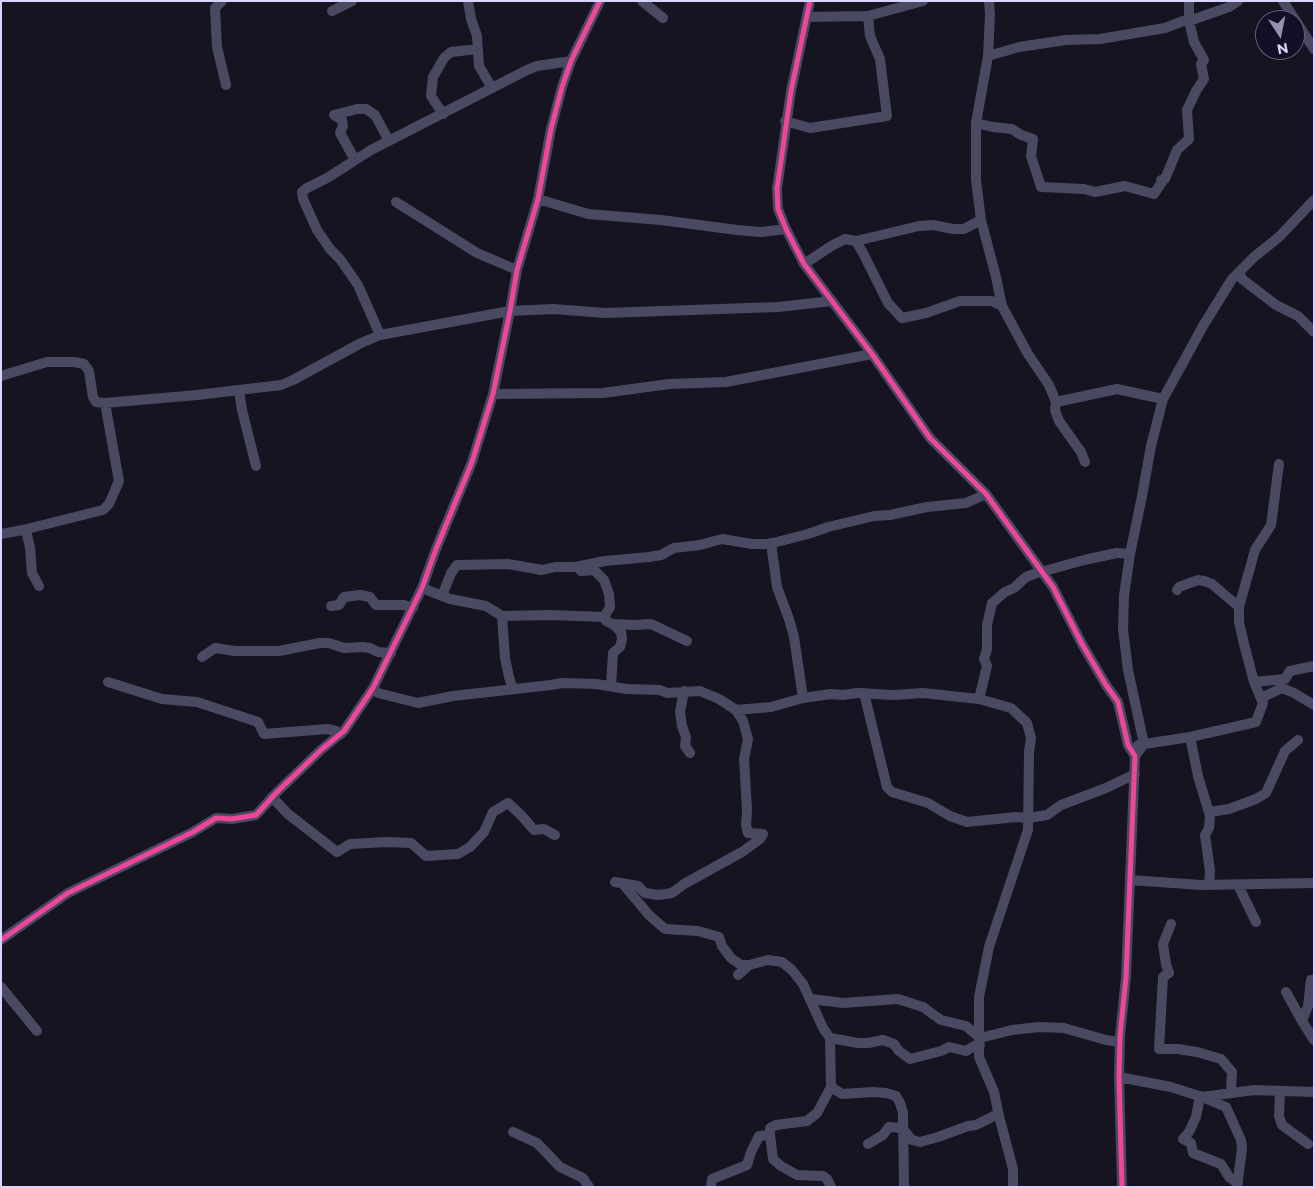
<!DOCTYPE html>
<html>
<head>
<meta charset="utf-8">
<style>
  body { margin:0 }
  #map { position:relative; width:1315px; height:1188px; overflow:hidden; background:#161421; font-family:Montserrat,sans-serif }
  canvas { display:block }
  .frame { position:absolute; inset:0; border:2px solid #d9d4ff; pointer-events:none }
  .north { position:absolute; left:1255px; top:10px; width:50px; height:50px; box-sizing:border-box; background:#130f26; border:1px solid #625e7d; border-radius:50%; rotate:169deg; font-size:14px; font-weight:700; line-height:20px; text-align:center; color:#d9d4ff }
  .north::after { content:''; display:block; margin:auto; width:18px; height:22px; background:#9591b1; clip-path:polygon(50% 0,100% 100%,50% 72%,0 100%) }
</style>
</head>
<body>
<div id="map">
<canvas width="1315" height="1188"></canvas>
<div class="frame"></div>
<div class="north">N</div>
</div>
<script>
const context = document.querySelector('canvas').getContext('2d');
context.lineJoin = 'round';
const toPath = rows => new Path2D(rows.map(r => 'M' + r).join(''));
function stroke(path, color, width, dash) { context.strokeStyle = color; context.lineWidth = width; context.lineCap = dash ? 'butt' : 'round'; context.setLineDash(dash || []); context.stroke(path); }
const minor = toPath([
  [222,1,215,8,217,47,226,85],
  [468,1,471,19,477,36,479,66,492,88],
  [642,1,663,18],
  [810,1,791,91,777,189,778,209,786,229,804,264,872,354,930,438,986,494,1053,587,1082,644,1106,685,1118,702,1128,745,1135,756,1126,977,1120,1036,1119,1077,1122,1187],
  [989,1,990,15,988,56,976,123,976,180,981,220,996,277,1002,306,1028,354,1049,385,1056,402,1117,389,1163,399],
  [1283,1,1314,49],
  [332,11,352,1],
  [807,17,868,16,923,1],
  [988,56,1019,47,1066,40,1100,39,1165,28,1183,21,1189,21,1229,7,1238,1],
  [443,114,431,96,433,77,444,58,451,52,478,49],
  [785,121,810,128,887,116,880,59,870,36,868,16],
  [976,123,993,127,1012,129,1021,135,1033,139,1031,156,1041,187,1084,189,1095,192,1125,186,1154,194,1162,182,1161,180,1165,179,1177,150,1189,139,1187,110,1196,91,1204,79,1201,64,1204,60,1194,42,1189,21,1189,1],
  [355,160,340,133,343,126,342,120,334,115,357,109,366,109,375,115,389,141],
  [538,199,588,214,661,220,737,230,761,232,786,229],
  [396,202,477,253,517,270],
  [856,241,919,226,933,225,953,229,964,229,981,220],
  [804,264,833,245,845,239,856,241,863,253,888,303,902,318,926,313,960,301,992,301,1002,306],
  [1239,272,1242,279,1276,305,1298,316,1314,332],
  [380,335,358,285,340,259,330,249,317,230,303,199,302,192,307,188,327,178,371,150,527,70,537,66,571,61],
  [1,376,47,362,74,362,84,364,89,371,93,397,96,402,105,403,197,395,281,385,293,380,361,343,380,335,510,311,553,309,605,313,778,307,832,301],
  [239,390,242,410,256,466],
  [493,394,603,393,669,384,726,382,872,354],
  [1056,402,1055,410,1059,421,1081,452,1085,462],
  [26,530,30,548,32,573,39,586],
  [1,534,23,530,103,510,109,504,119,481,105,403],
  [771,543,777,587,789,619,794,637,803,698],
  [581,571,594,570,604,580,609,594,610,607,604,617],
  [422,588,450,599,486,606,502,616,550,615,604,617,606,621,612,624,635,625,651,624,687,641],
  [1177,590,1179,587,1198,580,1204,581,1212,584,1239,607],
  [442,596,451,573,457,565,508,564,542,570,555,567,575,567,605,561,649,557,661,555,674,548,700,545,722,539,752,544,769,544,808,534,828,527,874,516,890,515,927,507,966,503,986,494],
  [331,606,339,605,344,597,360,595,370,597,376,605,404,605,413,608],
  [502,616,505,658,509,677,513,689],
  [202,657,215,648,235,651,279,651,320,643,329,643,344,648,363,647,370,648,378,652,391,653],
  [108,682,162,699,197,702,258,722,264,734,327,729,336,731,341,734],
  [1254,682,1285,679,1290,671,1314,666],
  [611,686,613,653,620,647,622,639,621,632,613,624],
  [373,688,378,693,418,703,453,696,551,685,562,683,596,684,627,689,660,690,667,693,700,691,719,699,736,710,771,707,803,698,831,694,843,695,857,693,894,695,923,693,979,699,987,666,984,659,987,649,987,625,992,603,1005,592,1014,588,1026,577,1034,574,1084,560,1117,553,1130,554],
  [684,691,680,712,682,726,686,737,685,746,690,753],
  [864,693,887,787,892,792,928,803,950,816,967,822,1016,817,1028,818,1047,815,1061,805,1106,788,1135,774],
  [1261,698,1282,688,1294,693,1314,705],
  [979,699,1011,708,1027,723,1031,738,1029,752,1028,830,989,947,979,997,979,1057,994,1092,999,1116,1013,1169,1013,1187],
  [1190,737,1198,776,1210,816,1209,828,1205,835,1210,871,1209,885],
  [1138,745,1190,737,1256,722,1263,703,1254,682,1244,644,1239,622,1239,607,1255,550,1271,525,1279,464],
  [1135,756,1144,744,1128,670,1123,629,1124,596,1130,554,1142,496,1151,446,1163,399,1203,326,1232,279,1254,257,1279,237,1314,200],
  [272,797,288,814,337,852,350,844,387,842,411,843,426,856,458,854,470,847,484,832,493,812,508,803,521,815,534,830,544,829,555,835],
  [1209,812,1229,809,1256,799,1266,793,1285,751,1298,740],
  [1130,880,1201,885,1314,883],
  [615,882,638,886,645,893,658,895,672,893,684,884,742,852,760,839,763,834,748,833,746,825,747,810,744,759,748,739,743,721,736,710],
  [623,884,649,915,665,929,698,931,719,937,722,946,731,958,741,965,749,965],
  [1238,885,1256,922],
  [1171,924,1163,944,1166,964,1169,973,1163,977,1159,1049,1178,1049,1197,1052,1221,1059,1232,1072,1231,1093],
  [1,940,68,893,193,832,216,818,232,819,256,815,277,792,322,749,344,731,373,688,422,588,436,549,472,462,493,394,510,311,517,270,538,199,551,129,562,87,571,61,600,1],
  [738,975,749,965,768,960,782,962,792,970,803,984,823,1028,830,1038,831,1087,817,1113,807,1121,776,1125,770,1128,770,1135],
  [1314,980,1311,980,1308,1006,1302,1021,1314,1040],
  [1,987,37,1031],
  [1286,992,1302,1021],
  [811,999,843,1003,898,999,923,1007,941,1020,966,1026,980,1038,1012,1030,1039,1027,1064,1028,1106,1040,1120,1042],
  [830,1038,858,1043,868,1043,883,1040,894,1044,899,1051,910,1059,941,1051,949,1047,966,1051,974,1046,980,1045],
  [1119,1077,1171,1087,1202,1097,1254,1090,1314,1092],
  [831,1087,842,1094,873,1092,886,1093,896,1096,900,1103,903,1113,904,1187],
  [1280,1092,1279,1116,1282,1125,1308,1144],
  [1200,1096,1196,1117,1189,1132,1183,1139,1191,1143,1193,1153,1221,1164,1229,1177,1238,1183],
  [1202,1097,1226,1107,1241,1140,1242,1149,1237,1187],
  [513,1132,537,1143,560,1167,583,1178,589,1187],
  [868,1144,883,1135,889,1127,902,1128,912,1140,920,1142,938,1137,968,1126,976,1125,998,1114],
  [711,1187,712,1179,747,1165,751,1152,759,1136,770,1135,773,1159,781,1166,797,1175,823,1176,827,1179,831,1187]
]);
const cycleway = toPath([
  [810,1,791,91,777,189,778,209,786,229,804,264,872,354,930,438,986,494,1053,587,1082,644,1106,685,1118,702,1128,745,1135,756,1126,977,1120,1036,1119,1077,1122,1187],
  [1,940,68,893,193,832,216,818,232,819,256,815,277,792,322,749,344,731,373,688,422,588,436,549,472,462,493,394,510,311,517,270,538,199,551,129,562,87,571,61,600,1]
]);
stroke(minor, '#4a4962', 10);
stroke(cycleway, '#ed469a', 5);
</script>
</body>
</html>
